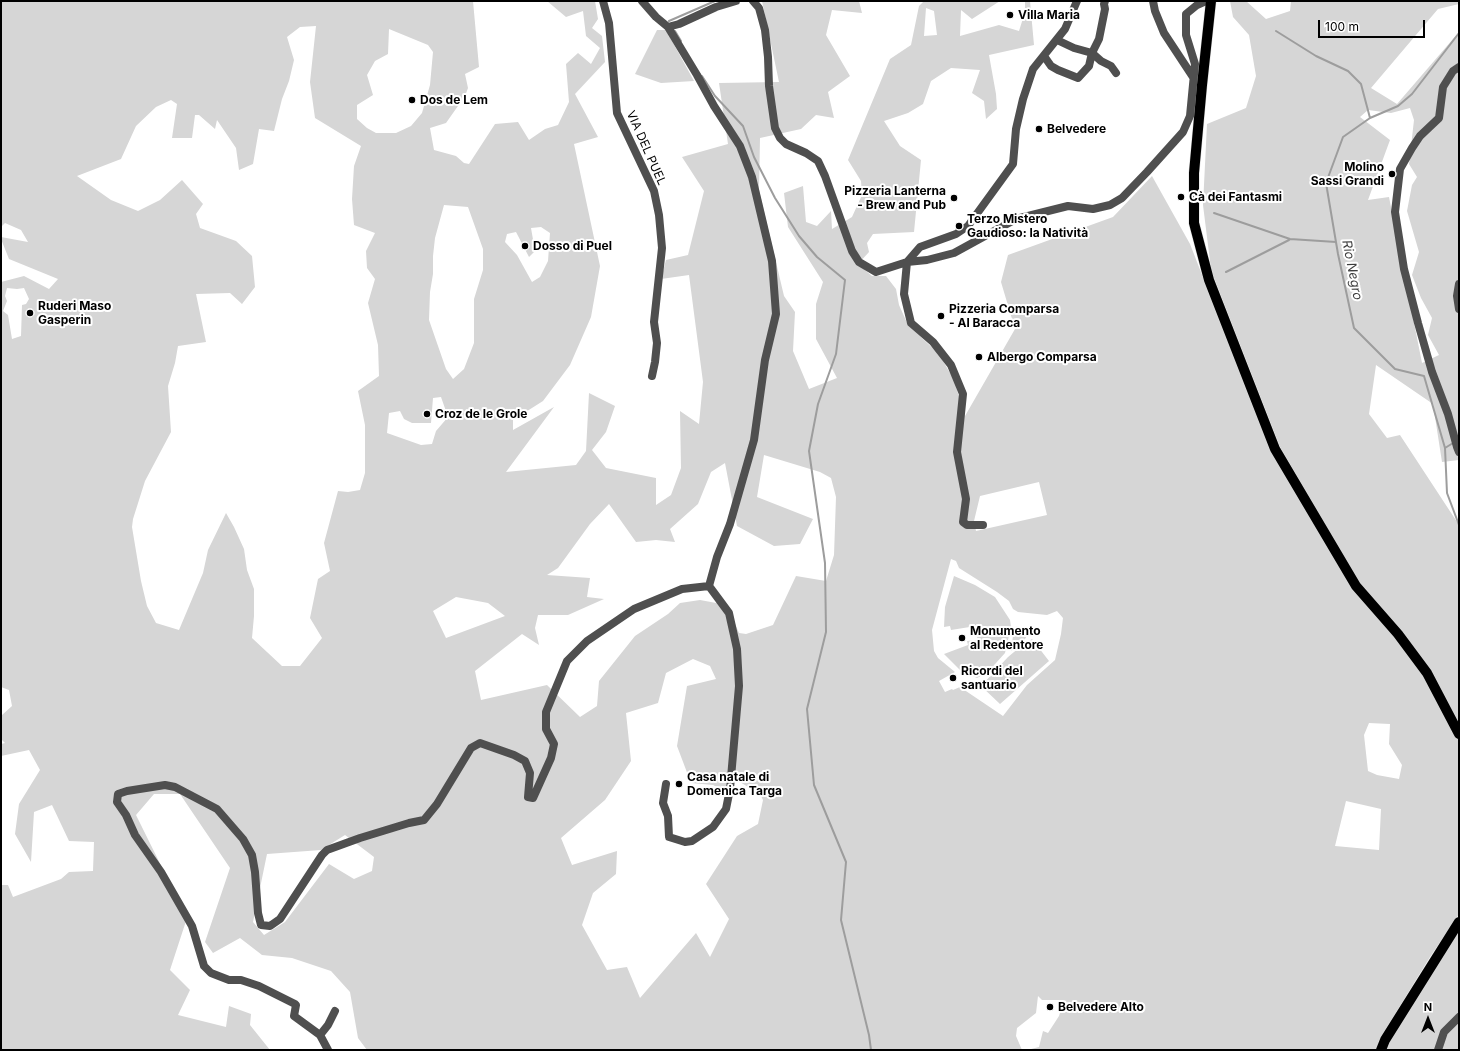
<!DOCTYPE html>
<html>
<head>
<meta charset="utf-8">
<style>
  body { margin:0 }
  #map { position:relative; width:1460px; height:1051px; overflow:hidden; background:#fff; font-family:Inter,sans-serif }
  canvas { display:block }
  .frame { position:absolute; inset:0; border:2px solid #000; pointer-events:none }
  .north { position:absolute; left:1408px; top:999px; width:40px; height:40px; -webkit-text-stroke:3px #fff; paint-order:stroke; rotate:0deg; font-size:11px; font-weight:700; line-height:16px; text-align:center; color:#000 }
  .north::after { content:''; display:block; margin:auto; width:14px; height:18px; background:#000; clip-path:polygon(50% 0,100% 100%,50% 72%,0 100%) }
  .scale { position:absolute; left:1318px; top:20px; width:107px; height:18px; box-sizing:border-box; border:2px solid #000; border-top:0; padding-left:5px; font-size:12px; line-height:14px; white-space:nowrap; color:#000; -webkit-text-stroke:3px #fff; paint-order:stroke }
</style>
</head>
<body>
<div id="map">
<canvas width="1460" height="1051"></canvas>
<div class="frame"></div>
<div class="north">N</div>
<div class="scale">100 m</div>
</div>
<script>
const context = document.querySelector('canvas').getContext('2d');
context.lineJoin = 'round';
function fillPath(path, color) { context.fillStyle = color; context.fill(path, 'evenodd'); }
const toPath = rows => new Path2D(rows.map(r => 'M' + r).join(''));
function stroke(path, color, width, dash) { context.strokeStyle = color; context.lineWidth = width; context.lineCap = dash ? 'butt' : 'round'; context.setLineDash(dash || []); context.stroke(path); }
function label(font, color, halo, rows, align = 'center') {
  context.font = font + ' Inter,sans-serif'; context.lineWidth = 4; context.setLineDash([]); context.textBaseline = 'middle'; context.strokeStyle = halo; context.fillStyle = color; for (const [text, x, y, turn = 0] of rows) {
    context.save(); context.translate(x, y); context.rotate((+turn || 0) * Math.PI / 180); context.textAlign = isNaN(turn) ? turn : align; if (halo) context.strokeText(text, 0, 0); context.fillText(text, 0, 0); context.restore();
  }
}
const green = toPath([
  [1,1,473,1,479,67,465,74,468,88,465,96,446,123,430,128,434,150,456,156,464,163,469,164,495,124,518,122,529,140,545,129,558,125,569,102,566,64,578,53,591,64,600,48,586,36,583,11,566,17,547,1,595,1,598,19,592,28,602,36,605,62,575,94,598,137,574,144,600,266,591,317,570,365,543,401,513,420,513,430,554,407,506,472,576,465,586,451,589,393,615,406,606,432,592,450,606,468,656,478,656,505,671,495,681,468,680,411,699,424,703,382,689,275,661,279,666,260,688,255,704,191,682,157,728,144,719,83,779,82,762,1,859,1,862,13,832,10,826,35,850,76,828,92,834,118,816,115,801,129,760,138,759,190,784,296,795,312,793,351,809,389,837,378,816,339,816,304,823,282,788,227,784,193,803,186,806,222,817,226,831,211,832,229,852,217,862,195,861,181,848,160,890,59,911,45,919,6,924,1,1000,1,972,19,961,10,960,36,999,25,1019,31,1025,12,1025,1,1030,1,1034,45,989,55,996,94,997,109,986,119,984,101,972,93,980,70,951,68,931,81,923,104,908,113,884,121,900,146,921,160,914,232,873,234,867,243,869,252,858,264,872,276,886,276,896,289,899,305,908,325,939,354,954,380,965,416,1015,329,1001,282,1008,255,1113,217,1152,176,1190,244,1271,451,1395,636,1423,675,1455,736,1459,739,1459,914,1430,957,1381,1037,1376,1050,1027,1050,1039,1047,1043,1031,1048,1033,1059,1016,1062,1006,1059,1000,1042,1000,1038,996,1036,1013,1017,1028,1016,1036,1022,1050,367,1050,358,1038,350,992,331,971,292,958,262,955,240,938,213,953,205,942,230,868,180,794,154,794,136,815,187,918,170,970,190,990,178,1015,226,1027,229,1006,251,1014,250,1025,270,1050,1,1050,1,885,8,885,13,897,61,879,69,872,93,871,94,842,69,841,52,805,34,812,31,862,15,834,19,804,40,770,29,750,1,756,1,744,5,743,1,739,1,714,2,715,12,706,9,690,1,687,1,282,24,276,49,289,58,279,9,259,1,239,1,237,28,242,21,230,5,223,1,227],
  [926,8,934,11,937,35,924,36],
  [316,26,310,82,315,118,361,146,354,166,352,199,354,225,375,233,366,251,367,268,375,279,368,303,378,345,379,376,358,391,365,425,365,473,360,490,348,492,338,491,324,543,330,571,318,579,310,618,322,638,300,666,282,666,252,638,254,616,254,589,247,570,244,549,234,527,226,513,208,550,203,573,179,630,156,623,147,606,141,581,132,527,133,519,145,481,171,432,168,386,175,363,178,346,206,342,196,294,230,293,242,304,255,287,252,256,236,241,200,228,196,214,203,204,182,180,160,200,138,211,111,200,77,176,121,159,136,126,156,107,171,100,177,104,172,138,192,138,195,115,199,115,215,129,217,120,236,148,239,170,253,164,259,129,274,131,282,99,289,81,294,60,287,37,300,27],
  [389,29,428,45,433,52,430,85,422,113,411,126,396,133,376,133,367,128,357,119,357,105,373,95,367,75,375,61,388,54],
  [444,205,468,207,483,249,483,270,474,299,474,343,464,369,453,379,446,369,429,320,430,292,433,274,433,256,435,238],
  [541,227,550,233,548,261,540,277,532,282,517,255,505,242,507,234,516,232,529,257,535,251,531,228],
  [7,288,17,289,24,288,29,299,26,304,22,305,21,336,12,339,8,315,3,311,7,301,5,296],
  [441,397,448,417,436,431,432,444,421,445,387,433,389,413,400,411,404,419,412,423,431,423,433,398],
  [764,455,820,472,831,478,836,497,834,555,826,581,796,576,773,625,746,634,739,633,727,605,700,600,680,603,668,614,635,636,599,681,597,706,580,717,547,685,481,700,475,671,522,634,539,645,535,628,538,615,568,615,604,599,587,597,590,578,547,575,558,568,590,524,609,504,636,542,656,540,675,542,670,529,698,504,711,472,725,463,737,526,774,546,800,544,813,519,757,497],
  [1039,482,1047,515,976,531,974,521,980,496],
  [951,559,956,561,959,568,997,592,1009,601,1013,609,1018,612,1047,615,1057,611,1063,618,1061,634,1055,660,1027,685,1003,716,960,687,953,690,952,689,945,692,939,681,955,672,938,658,934,651,932,630],
  [456,597,488,603,505,616,446,638,433,611],
  [693,659,710,666,716,679,687,686,677,746,691,783,713,785,725,791,728,775,760,794,763,800,758,824,737,836,706,884,729,919,710,957,696,933,640,998,627,967,607,970,582,925,593,893,616,874,617,851,572,865,561,838,605,800,631,761,626,713,658,703,666,673],
  [1369,723,1390,724,1389,744,1402,765,1399,779,1377,775,1368,771,1364,735],
  [1346,801,1381,809,1379,850,1335,846],
  [345,835,374,857,372,871,354,879,329,864,285,922,264,935,253,922,267,854,321,850],
  [1230,1,1246,1,1266,19,1290,11,1291,1,1459,1,1459,4,1438,9,1371,88,1397,104,1459,32,1459,460,1442,462,1433,404,1376,365,1369,414,1387,438,1400,435,1459,525,1459,725,1430,670,1402,631,1360,584,1280,447,1214,278,1211,269,1203,205,1207,124,1246,108,1256,76,1249,35,1233,17],
  [1410,108,1414,120,1409,164,1417,177,1412,185,1407,211,1419,252,1412,275,1421,298,1432,318,1428,335,1439,355,1422,363,1389,197,1368,200,1390,140,1360,117,1368,110,1391,113],
  [657,30,666,30,694,81,661,83,635,74],
  [954,576,975,585,995,597,1010,620,1011,627,1005,653,987,673,977,678,960,670,944,654,968,645,967,641,978,640,977,637,980,634,976,626,951,630,950,626,944,627,945,607],
  [1017,626,1027,632,1027,636,1023,642,1011,651,1014,628],
  [1032,639,1049,661,1000,704,981,686,1008,657,1020,647],
  [1459,930,1459,1050,1386,1050,1389,1042]
]);
const stream = toPath([
  [669,21,715,1],
  [675,31,681,41],
  [1276,31,1316,56,1348,71,1361,84,1370,118],
  [1459,33,1412,94,1398,106,1370,118,1343,137,1326,183,1338,254,1354,328,1395,369,1424,376,1445,448,1447,493,1459,525],
  [702,76,715,96,743,126,754,157,775,198,799,236,817,257,845,280,836,354,818,404,809,451,825,563,826,632,807,709,814,785,846,862,841,920,869,1035,871,1050],
  [1214,213,1290,239,1336,242],
  [1226,272,1289,240],
  [1445,448,1453,443]
]);
const minor = toPath([
  [603,1,609,23,617,113,654,191,659,215,662,248,654,322,657,343,655,362,652,376],
  [642,1,656,17,668,27,697,75,714,106,740,146,752,177,772,261,776,314,765,360,754,440,730,524,717,557,709,586],
  [753,1,759,8,765,30,768,57,769,86,775,128,780,138,786,144,806,153,818,161,825,176,852,251,859,262,876,272,907,262,927,260,954,253,1016,219,1068,206,1093,209,1110,205,1122,198,1147,172,1183,132,1190,116,1195,64,1186,35,1186,14,1197,5,1206,1],
  [1153,1,1155,11,1164,33,1193,77],
  [668,27,679,24,716,7,736,1],
  [1057,40,1074,48,1092,53,1101,61,1111,66,1116,73],
  [1044,56,1051,66,1058,70,1078,78,1089,66,1092,53,1099,39,1105,9,1104,4,1105,1],
  [1459,67,1453,71,1443,87,1439,118,1420,136,1412,148,1400,169,1395,212,1404,269,1418,323,1432,372,1448,414,1457,447,1459,452],
  [1459,284,1457,296,1459,309],
  [983,525,967,525,963,522,966,499,957,452,963,394,951,365,933,342,911,323,904,294,907,262,920,247,956,234,968,226,1013,164,1016,129,1023,99,1033,69,1065,29,1077,1],
  [666,784,663,803,668,816,669,837,685,842,692,841,713,827,726,809,730,789,739,686,737,649,729,613,709,586],
  [320,1035,328,1025,335,1011],
  [328,1050,320,1035,294,1016,296,1005,295,1004,259,986,241,980,229,980,211,973,204,966,192,926,161,872,135,835,126,815,117,802,118,794,127,791,165,785,175,787,217,809,243,839,252,855,255,872,258,913,261,925,270,926,280,919,322,855,327,850,360,838,409,823,424,820,437,804,471,748,480,743,514,755,525,761,530,773,528,797,533,798,551,758,554,744,546,729,546,712,567,661,587,641,634,609,682,589,709,586],
  [1438,1050,1444,1032,1459,1017]
]);
const major = toPath([
  [1211,1,1202,85,1194,173,1194,223,1209,280,1275,449,1356,586,1398,634,1427,673,1459,734],
  [1381,1050,1385,1040,1459,922]
]);
const markers = [
  [1010,15,4,"#000"],
  [412,100,4,"#000"],
  [1039,129,4,"#000"],
  [1392,174,4,"#000"],
  [1181,197,4,"#000"],
  [954,198,4,"#000"],
  [959,226,4,"#000"],
  [525,246,4,"#000"],
  [30,313,4,"#000"],
  [941,316,4,"#000"],
  [979,357,4,"#000"],
  [427,414,4,"#000"],
  [962,638,4,"#000"],
  [953,678,4,"#000"],
  [679,784,4,"#000"],
  [1050,1007,4,"#000"]
];
const poiNames = [
  ["Villa Maria",1018,15],
  ["Dos de Lem",420,100],
  ["Belvedere",1047,129],
  ["Molino",1384,167,"right"],
  ["Sassi Grandi",1384,181,"right"],
  ["Pizzeria Lanterna",946,191,"right"],
  ["- Brew and Pub",946,205,"right"],
  ["Cà dei Fantasmi",1189,197],
  ["Terzo Mistero",967,219],
  ["Gaudioso: la Natività",967,233],
  ["Dosso di Puel",533,246],
  ["Ruderi Maso",38,306],
  ["Gasperin",38,320],
  ["Pizzeria Comparsa",949,309],
  ["- Al Baracca",949,323],
  ["Albergo Comparsa",987,357],
  ["Croz de le Grole",435,414],
  ["Monumento",970,631],
  ["al Redentore",970,645],
  ["Ricordi del",961,671],
  ["santuario",961,685],
  ["Casa natale di",687,777],
  ["Domenica Targa",687,791],
  ["Belvedere Alto",1058,1007]
];
const streetNames = [
  ["VIA DEL PUEL",646,148,66]
];
const waterNames = [
  ["Rio Negro",1352,270,79]
];
fillPath(green, '#d6d6d6');
stroke(stream, '#9d9d9d', 2);
stroke(major, '#dbdbdb', 11);
stroke(minor, '#4f4f4f', 8);
stroke(major, '#000', 10);
for (const [x, y, r, color] of markers) { const dot = new Path2D(); dot.arc(x, y, r, 0, 2 * Math.PI); context.fillStyle = color; context.fill(dot); stroke(dot, '#fff', 1.5); }
label('bold 12px', '#000', '#fff', poiNames, 'left');
label('12px', '#000', '#fff', streetNames);
label('italic 13px', '#3e3e3e', '#fff', waterNames);
</script>
</body>
</html>
